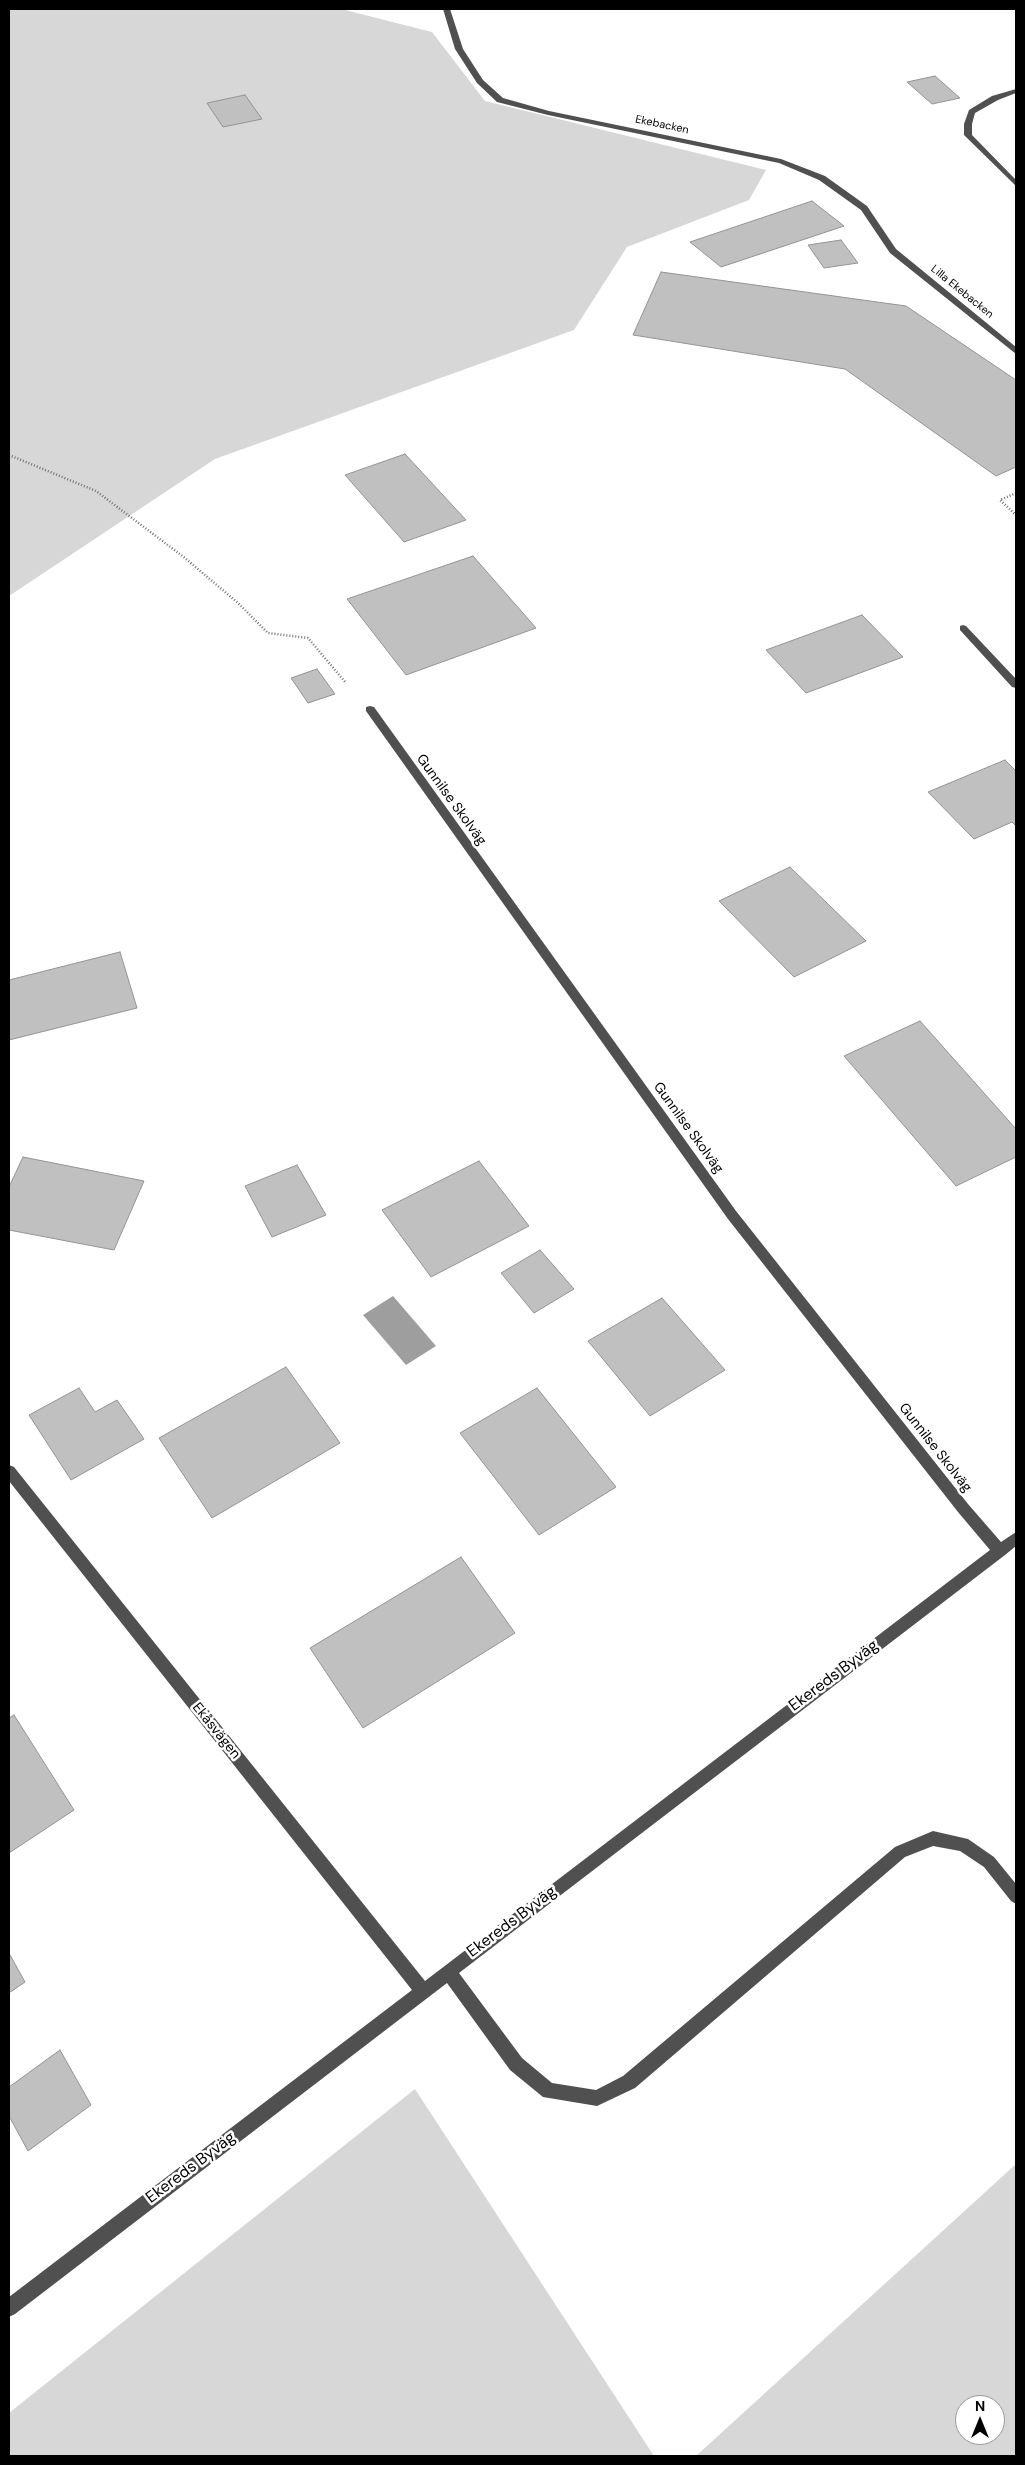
<!DOCTYPE html>
<html>
<head>
<meta charset="utf-8">
<style>
  body { margin:0 }
  #map { position:relative; width:1025px; height:2465px; overflow:hidden; background:#fff; font-family:"DM Sans",sans-serif }
  canvas { display:block }
  .frame { position:absolute; inset:0; border:10px solid #000; pointer-events:none }
  .north { position:absolute; left:955px; top:2395px; width:50px; height:50px; box-sizing:border-box; background:#fff; border:1px solid #999; border-radius:50%; rotate:0deg; font-size:14px; font-weight:700; line-height:20px; text-align:center; color:#000 }
  .north::after { content:''; display:block; margin:auto; width:18px; height:22px; background:#000; clip-path:polygon(50% 0,100% 100%,50% 72%,0 100%) }
</style>
</head>
<body>
<div id="map">
<canvas width="1025" height="2465"></canvas>
<div class="frame"></div>
<div class="north">N</div>
</div>
<script>
const context = document.querySelector('canvas').getContext('2d');
context.lineJoin = 'round';
function fillPath(path, color) { context.fillStyle = color; context.fill(path, 'evenodd'); }
const toPath = rows => new Path2D(rows.map(r => 'M' + r).join(''));
function stroke(path, color, width, dash) { context.strokeStyle = color; context.lineWidth = width; context.lineCap = dash ? 'butt' : 'round'; context.setLineDash(dash || []); context.stroke(path); }
function label(font, color, halo, rows, align = 'center') {
  context.font = font + ' "DM Sans",sans-serif'; context.lineWidth = 5; context.setLineDash([]); context.textBaseline = 'middle'; context.strokeStyle = halo; context.fillStyle = color; for (const [text, x, y, turn = 0] of rows) {
    context.save(); context.translate(x, y); context.rotate((+turn || 0) * Math.PI / 180); context.textAlign = isNaN(turn) ? turn : align; if (halo) context.strokeText(text, 0, 0); context.fillText(text, 0, 0); context.restore();
  }
}
const green = toPath([
  [9,9,341,9,432,32,485,101,766,170,749,200,627,247,574,330,215,459,9,596],
  [415,2089,654,2456,9,2456,9,2413],
  [1016,2164,1016,2456,696,2456],
  [965,2405,995,2405,995,2435,965,2435]
]);
const water = toPath([
  [393,1296,436,1346,406,1365,363,1315]
]);
const building = toPath([
  [935,76,960,98,932,104,907,82,935,76],
  [245,95,262,119,223,127,207,103,245,95],
  [812,201,844,226,721,267,690,242,812,201],
  [841,240,858,263,824,268,808,245,841,240],
  [661,272,906,306,1016,380,1016,467,996,476,845,369,633,335,661,272],
  [405,454,466,520,404,542,345,475,405,454],
  [473,556,536,628,406,675,347,599,473,556],
  [862,615,903,657,806,693,766,650,862,615],
  [317,669,335,694,308,703,291,678,317,669],
  [1005,760,1016,771,1016,826,1012,822,974,839,928,792,1005,760],
  [790,867,866,941,794,977,719,901,790,867],
  [120,952,137,1008,9,1040,9,980,120,952],
  [920,1021,1016,1129,1016,1157,956,1186,844,1056,920,1021],
  [23,1157,144,1181,114,1250,9,1230,9,1187,23,1157],
  [479,1161,529,1226,431,1277,382,1210,479,1161],
  [297,1165,326,1215,272,1237,245,1186,297,1165],
  [540,1250,574,1289,534,1313,501,1273,540,1250],
  [662,1298,725,1370,650,1416,588,1341,662,1298],
  [286,1367,340,1443,212,1518,159,1438,286,1367],
  [79,1388,95,1412,117,1400,144,1439,71,1480,29,1415,79,1388],
  [537,1388,616,1487,539,1535,460,1433,537,1388],
  [461,1557,515,1633,363,1728,310,1648,461,1557],
  [14,1715,74,1810,9,1853,9,1718,14,1715],
  [9,1953,25,1982,9,1993,9,1953],
  [60,2050,91,2105,28,2151,9,2116,9,2087,60,2050]
]);
const path = toPath([
  [9,455,96,491,185,558,238,603,268,633,308,638,346,683],
  [1016,493,1000,500,1016,515]
]);
const minor = toPath([
  [443,9,450,9,463,49,483,80,503,98,549,111,781,159,825,176,867,206,896,249,1016,347,1016,354,890,253,861,210,819,180,779,163,548,115,497,102,477,83,455,49,443,9],
  [1016,89,1016,93,998,100,975,113,972,124,972,135,1016,180,1016,186,964,135,964,124,969,110,992,96,1016,89],
  [963,625,966,626,1016,679,1016,688,1012,687,960,630,960,626,963,625],
  [370,706,374,707,736,1211,968,1504,1001,1542,1016,1532,1016,1546,1005,1555,459,1973,522,2058,552,2083,596,2090,623,2076,895,1847,933,1831,968,1839,994,1857,1016,1884,1016,1904,1011,1901,984,1867,960,1851,933,1846,905,1857,635,2088,597,2106,543,2097,510,2070,447,1983,15,2314,9,2317,9,2297,412,1990,9,1481,9,1465,14,1467,425,1981,990,1550,958,1512,728,1219,366,711,366,707,370,706]
]);
const farStreetnames = [
  ["Ekebacken",662,125,12],
  ["Lilla Ekebacken",962,292,39]
];
const streetNames = [
  ["Gunnilse Skolväg",451,800,54],
  ["Gunnilse Skolväg",688,1128,54],
  ["Gunnilse Skolväg",935,1448,52],
  ["Ekåsvägen",216,1731,51]
];
const nearStreetnames = [
  ["Ekereds Byväg",834,1676,-37],
  ["Ekereds Byväg",512,1922,-37],
  ["Ekereds Byväg",191,2168,-37]
];
fillPath(green, '#d7d7d7');
fillPath(water, '#9e9e9e');
fillPath(building, '#c0c0c0');
stroke(building, '#949494', 1);
stroke(path, '#727272', 2.5, [1, 2]);
fillPath(minor, '#505050');
label('11px', '#000', '#fff', farStreetnames);
label('14px', '#000', '#fff', streetNames);
label('16px', '#000', '#fff', nearStreetnames);
</script>
</body>
</html>
